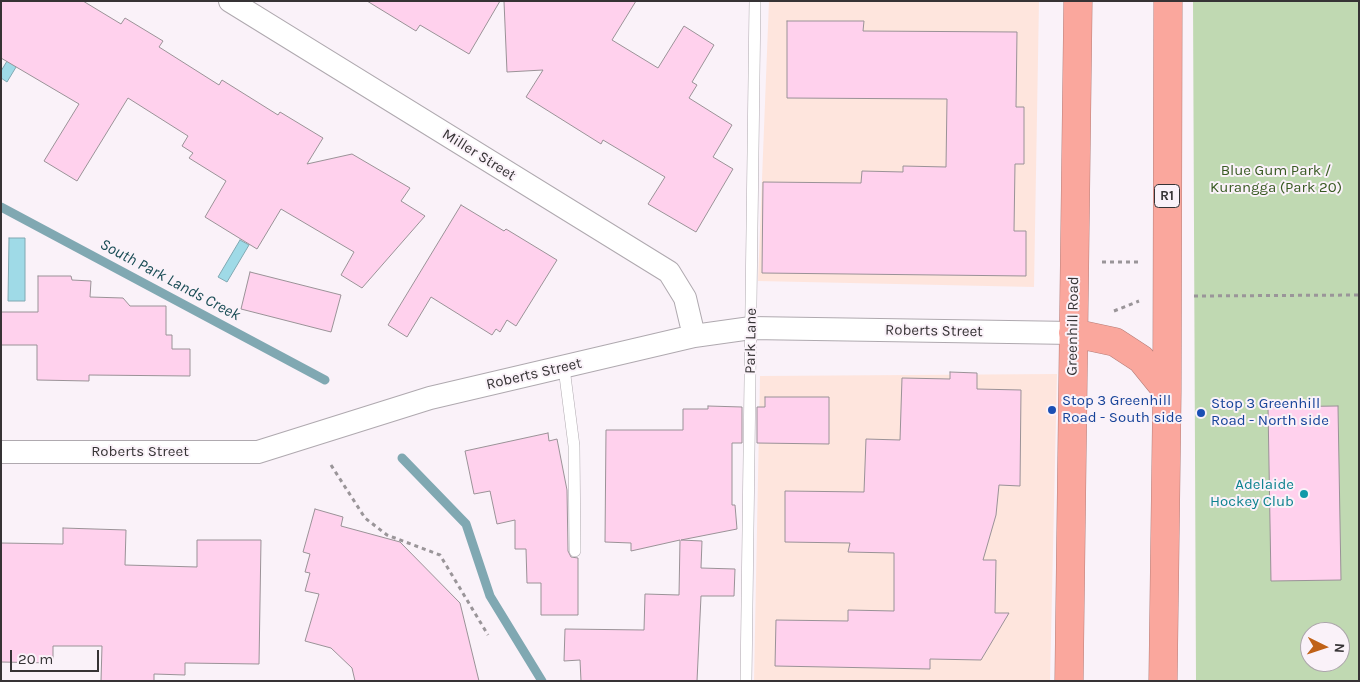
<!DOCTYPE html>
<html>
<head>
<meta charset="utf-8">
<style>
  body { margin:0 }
  #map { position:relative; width:1360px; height:682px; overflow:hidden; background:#faf2f9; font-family:Karla,sans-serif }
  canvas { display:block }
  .frame { position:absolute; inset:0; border:2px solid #363335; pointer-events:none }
  .north { position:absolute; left:1300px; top:622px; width:50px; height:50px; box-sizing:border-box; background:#faf2f9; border:1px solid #aca6ab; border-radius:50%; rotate:94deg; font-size:14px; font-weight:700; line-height:20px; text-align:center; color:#363335 }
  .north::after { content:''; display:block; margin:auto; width:18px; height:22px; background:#c06218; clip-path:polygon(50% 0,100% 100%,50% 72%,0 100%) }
  .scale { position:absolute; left:10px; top:650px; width:89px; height:22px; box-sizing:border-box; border:2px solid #363335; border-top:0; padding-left:6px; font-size:15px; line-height:18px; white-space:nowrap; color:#363335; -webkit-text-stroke:4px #faf2f9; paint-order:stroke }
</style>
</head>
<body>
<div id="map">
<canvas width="1360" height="682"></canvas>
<div class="frame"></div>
<div class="north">N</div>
<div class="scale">20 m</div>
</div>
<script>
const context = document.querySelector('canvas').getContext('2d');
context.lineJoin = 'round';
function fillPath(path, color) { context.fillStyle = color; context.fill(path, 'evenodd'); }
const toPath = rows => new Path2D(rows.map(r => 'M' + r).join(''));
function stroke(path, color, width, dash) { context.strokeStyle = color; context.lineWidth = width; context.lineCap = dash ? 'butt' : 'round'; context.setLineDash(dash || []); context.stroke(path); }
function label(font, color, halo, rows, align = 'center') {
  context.font = font + ' Karla,sans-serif'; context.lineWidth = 4; context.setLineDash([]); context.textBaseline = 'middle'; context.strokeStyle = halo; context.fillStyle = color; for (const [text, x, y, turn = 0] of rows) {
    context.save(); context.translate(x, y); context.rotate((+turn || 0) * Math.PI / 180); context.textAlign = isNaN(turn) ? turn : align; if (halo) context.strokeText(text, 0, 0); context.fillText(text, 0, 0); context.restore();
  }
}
const commercial = toPath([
  [769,1,1039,1,1034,287,758,281],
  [1057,374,1050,681,754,681,760,376]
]);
const green = toPath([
  [1193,1,1359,1,1359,681,1196,681],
  [1310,632,1340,632,1340,662,1310,662]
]);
const water = toPath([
  [21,38,30,44,7,82,1,78,1,71,21,38],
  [9,238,25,238,25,301,8,301,9,238],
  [240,240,249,245,227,282,218,277,240,240]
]);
const stream = toPath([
  [1,207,325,380],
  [402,458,466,524,490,596,542,681]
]);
const building = toPath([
  [1,1,83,1,121,24,125,18,163,41,159,47,219,85,222,80,278,115,280,112,323,138,307,164,352,154,410,188,401,201,425,216,362,288,341,275,354,252,281,209,257,249,205,217,226,181,189,158,193,153,182,146,188,136,128,98,77,181,44,161,79,104,1,58,1,1],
  [367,1,500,1,469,54,420,25,416,31,367,1],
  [504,1,636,1,612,40,658,68,684,26,714,45,692,82,697,85,689,98,732,125,713,157,733,169,696,232,648,204,665,177,603,140,601,144,526,97,543,70,507,72,504,1],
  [787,21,864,21,863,31,1017,32,1016,107,1024,107,1024,164,1015,164,1014,231,1026,231,1026,276,762,273,763,182,861,183,862,171,903,172,903,166,946,167,947,99,787,98,787,21],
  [461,205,504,231,506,229,557,260,516,326,507,320,500,332,496,329,492,335,431,297,407,337,388,325,461,205],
  [250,272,341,295,331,332,241,309,250,272],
  [38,276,71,276,72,280,91,281,90,297,123,298,130,306,166,306,166,335,172,335,172,349,190,349,190,376,89,375,89,381,37,380,37,345,1,345,1,312,38,312,38,276],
  [950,372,977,373,977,389,1021,390,1020,486,999,485,996,515,983,560,996,560,995,613,1009,613,981,660,930,659,930,669,775,666,776,620,848,621,848,610,894,611,894,553,848,552,850,543,785,542,785,491,864,492,866,439,900,440,902,378,950,379,950,372],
  [765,397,829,397,829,444,757,443,757,407,765,407,765,397],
  [708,406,742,407,742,443,732,443,732,505,735,505,737,529,681,540,702,541,701,568,735,569,734,596,701,596,697,681,581,681,580,660,564,661,565,629,644,630,645,594,679,595,680,540,631,551,631,543,605,542,606,430,683,430,683,409,708,409,708,406],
  [1338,406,1341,580,1271,581,1268,407,1338,406],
  [548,433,549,441,557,439,567,490,568,551,571,557,578,558,578,615,541,615,541,583,527,583,526,549,515,549,515,520,497,524,490,491,474,494,465,451,548,433],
  [315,509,343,517,341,526,400,542,460,603,479,681,355,681,352,668,331,648,305,641,319,594,305,591,310,573,305,572,310,554,303,552,315,509],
  [63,528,126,530,125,565,197,567,197,540,261,540,259,664,185,663,185,675,154,674,154,681,101,681,102,646,53,646,53,663,1,662,1,543,63,544,63,528]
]);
const path = toPath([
  [1102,262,1138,262],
  [1194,296,1359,295],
  [1114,311,1139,301],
  [331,465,365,518,387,535,440,555,488,635]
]);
const lane = toPath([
  [564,368,574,446,575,551],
  [746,681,755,1]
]);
const street = toPath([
  [230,1,669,272,685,298,694,336],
  [1,452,258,452,430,398,694,336,751,328,1073,333]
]);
const highway = toPath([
  [1073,333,1115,342,1141,359,1167,391],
  [1069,681,1078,1],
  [1163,681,1167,391,1168,1]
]);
const markers = [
  [1052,410,5,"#1a4fb4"],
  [1201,413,5,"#1a4fb4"],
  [1304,494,5,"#0f9aa8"]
];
const shields = [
  [1167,196,25]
];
const shieldNames = [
  ["R1",1167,196]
];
const streetNames = [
  ["Miller Street",479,155,32],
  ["Greenhill Road",1073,326,-89],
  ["Roberts Street",934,331,1],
  ["Park Lane",751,341,-89],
  ["Roberts Street",534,374,-13],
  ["Roberts Street",140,452]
];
const parkNames = [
  ["Blue Gum Park /",1276,171],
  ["Kurangga (Park 20)",1276,188]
];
const transitNames = [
  ["Stop 3 Greenhill",1062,401],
  ["Road - South side",1062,418],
  ["Stop 3 Greenhill",1211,404],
  ["Road - North side",1211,421]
];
const cultureNames = [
  ["Adelaide",1294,485],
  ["Hockey Club",1294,502]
];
const waterNames = [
  ["South Park Lands Creek",170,280,28]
];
fillPath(commercial, '#fee5dd');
fillPath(green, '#c0d9b2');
fillPath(water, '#9fdae7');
stroke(water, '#80a8b2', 1);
stroke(stream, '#80a8b2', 9);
fillPath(building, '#ffd1ed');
stroke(building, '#9a9297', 1);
stroke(lane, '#afa9af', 12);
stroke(street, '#afa9af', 24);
stroke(highway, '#b57e79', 29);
stroke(path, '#9a9599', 3, [4, 4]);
stroke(lane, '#fff', 11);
stroke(street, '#fff', 22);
stroke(highway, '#faa79d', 28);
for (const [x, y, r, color] of markers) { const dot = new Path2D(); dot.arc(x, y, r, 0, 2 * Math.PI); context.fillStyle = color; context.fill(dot); stroke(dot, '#faf2f9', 2); }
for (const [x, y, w] of shields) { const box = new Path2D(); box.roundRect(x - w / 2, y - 11.5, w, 23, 4); context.fillStyle = '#faf2f9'; context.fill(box); stroke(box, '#363335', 1); }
label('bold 14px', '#363335', null, shieldNames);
label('15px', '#363335', '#faf2f9', streetNames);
label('15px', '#385a22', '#faf2f9', parkNames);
label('15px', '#164399', '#faf2f9', transitNames, 'left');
label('15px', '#0d838f', '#faf2f9', cultureNames, 'right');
label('italic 16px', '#194c55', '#faf2f9', waterNames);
</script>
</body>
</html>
